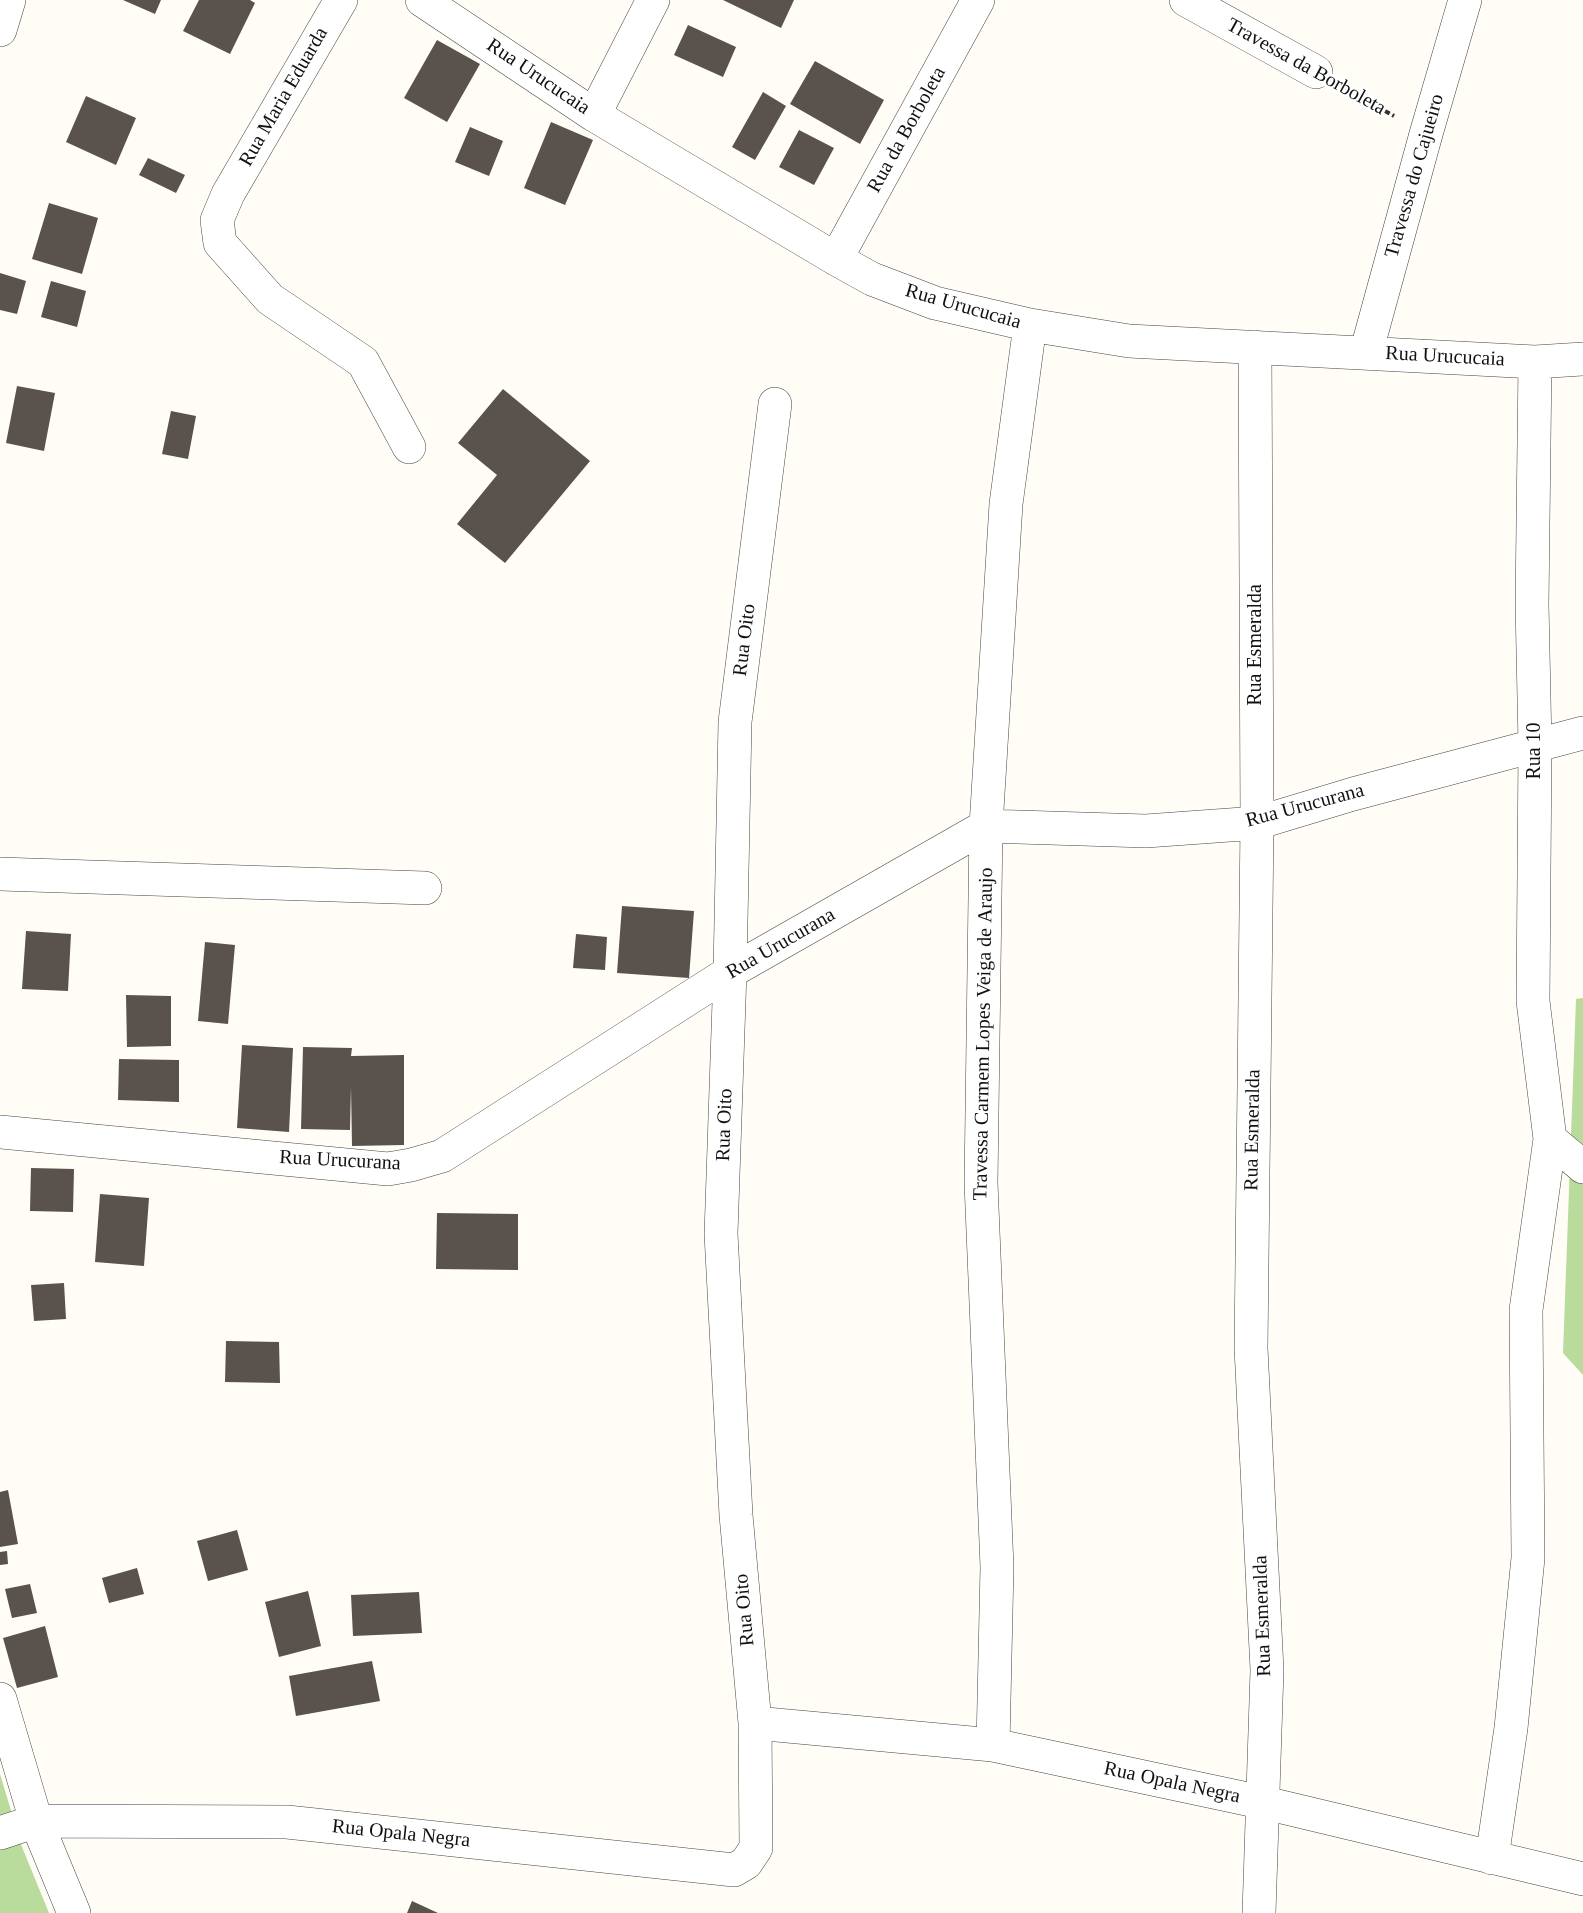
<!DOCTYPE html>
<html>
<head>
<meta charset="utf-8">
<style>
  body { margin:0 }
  canvas { display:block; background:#fffdf5 }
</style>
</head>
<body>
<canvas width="1583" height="1913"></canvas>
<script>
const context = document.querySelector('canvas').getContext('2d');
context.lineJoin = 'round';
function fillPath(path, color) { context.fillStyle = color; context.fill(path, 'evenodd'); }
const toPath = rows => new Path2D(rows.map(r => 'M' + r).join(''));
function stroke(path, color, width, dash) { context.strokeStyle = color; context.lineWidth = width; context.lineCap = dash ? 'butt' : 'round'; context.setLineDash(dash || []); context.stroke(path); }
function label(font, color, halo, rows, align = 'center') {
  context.font = font + ' Georgia,serif'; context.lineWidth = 6; context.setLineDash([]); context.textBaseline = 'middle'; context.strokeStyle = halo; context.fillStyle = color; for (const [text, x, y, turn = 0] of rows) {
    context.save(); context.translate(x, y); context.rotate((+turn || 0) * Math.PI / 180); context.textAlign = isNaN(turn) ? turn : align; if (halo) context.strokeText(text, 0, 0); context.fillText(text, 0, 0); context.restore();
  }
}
const forest = toPath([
  [1583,998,1583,1375,1563,1353,1576,999],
  [0,1774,22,1847,49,1913,0,1913]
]);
const building = toPath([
  [123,0,161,0,155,14],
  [199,0,250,0,255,3,230,54,183,31],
  [723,0,794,0,781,28],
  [688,25,736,47,723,77,674,55],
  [437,40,480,64,447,122,404,98],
  [815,61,884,100,860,144,790,104],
  [763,92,786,106,755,160,732,147],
  [86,96,136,118,116,165,66,142],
  [551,122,593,140,565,205,524,188],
  [470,127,503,141,489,176,455,162],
  [799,130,834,148,814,185,779,167],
  [148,158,185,175,176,193,139,175],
  [49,203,98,218,82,274,32,259],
  [0,273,26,281,17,314,0,310],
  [51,281,86,291,77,327,41,317],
  [17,386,55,393,44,451,6,443],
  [503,389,590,461,505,563,457,524,497,475,458,443],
  [171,411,196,416,188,459,162,454],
  [622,906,694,911,689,978,617,973],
  [26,931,71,934,68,991,22,989],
  [576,934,607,937,605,970,573,968],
  [205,942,235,945,228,1024,198,1021],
  [126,995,171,996,171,1046,127,1047],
  [242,1045,293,1048,289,1132,237,1128],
  [303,1047,352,1048,351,1056,404,1055,404,1145,352,1146,351,1087,350,1130,301,1129],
  [119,1059,179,1060,179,1102,118,1100],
  [31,1168,74,1169,73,1212,30,1211],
  [100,1194,149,1198,144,1266,95,1262],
  [437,1213,518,1214,518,1270,436,1269],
  [64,1283,66,1319,34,1321,31,1285],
  [226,1341,279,1342,280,1383,225,1382],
  [8,1490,18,1544,0,1547,0,1492],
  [237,1530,248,1570,208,1581,197,1541],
  [7,1551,8,1564,0,1565,0,1552],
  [137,1568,144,1594,109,1603,102,1578],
  [30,1584,37,1613,12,1618,5,1589],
  [308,1591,321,1646,279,1657,265,1602],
  [419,1592,422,1633,353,1636,351,1595],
  [45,1626,58,1677,17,1688,3,1638],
  [372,1661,380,1701,296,1716,289,1676],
  [412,1901,438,1913,407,1913]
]);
const path = toPath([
  [1345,89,1394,116]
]);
const street = toPath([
  [341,0,228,194,217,220,220,243,270,299,363,362,409,447],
  [422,0,594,115,836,259,872,279,935,303,1030,325,1129,341,1535,362,1583,359],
  [1186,0,1316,72],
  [0,30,9,0],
  [594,115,653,0],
  [836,259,978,0],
  [1255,347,1257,823,1251,1348,1267,1670,1259,1913],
  [1366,353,1426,134,1465,0],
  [0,874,425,888],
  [0,1132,388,1169,411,1165,442,1156,730,972,986,826,1146,831,1257,823,1353,794,1583,733],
  [1550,1139,1583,1167],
  [0,1699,36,1821,74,1913],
  [755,1723,993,1745,1261,1802,1583,1879],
  [993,1745,997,1567,981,1183,986,826,1006,504,1030,325],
  [0,1833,36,1821,287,1822,734,1870,746,1863,756,1848,755,1723,736,1515,721,1234,730,972,735,722,775,404],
  [1492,1858,1511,1728,1528,1558,1526,1310,1550,1139,1533,1001,1535,745,1532,604,1535,362]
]);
const streetNames = [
  ["Travessa da Borboleta",1306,67,29],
  ["Rua Urucucaia",538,77,34],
  ["Rua Maria Eduarda",284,97,-60],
  ["Rua da Borboleta",907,130,-61],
  ["Travessa do Cajueiro",1415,176,-74],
  ["Rua Urucucaia",963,307,16],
  ["Rua Urucucaia",1445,357,3],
  ["Rua Oito",745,640,-83],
  ["Rua Esmeralda",1256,645,-90],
  ["Rua 10",1535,751,-90],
  ["Rua Urucurana",1305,806,-15],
  ["Rua Urucurana",781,944,-30],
  ["Travessa Carmem Lopes Veiga de Araujo",984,1034,-89],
  ["Rua Oito",725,1125,-88],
  ["Rua Esmeralda",1253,1130,-89],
  ["Rua Urucurana",340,1161,3],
  ["Rua Oito",745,1610,-95],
  ["Rua Esmeralda",1263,1616,-92],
  ["Rua Opala Negra",1172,1783,12],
  ["Rua Opala Negra",401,1834,6]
];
fillPath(forest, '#b9dc9c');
fillPath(building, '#5a524d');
stroke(street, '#444', 34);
stroke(path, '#333', 4, [6, 3]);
stroke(street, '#fff', 33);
label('20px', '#111', '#fff', streetNames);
</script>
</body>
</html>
